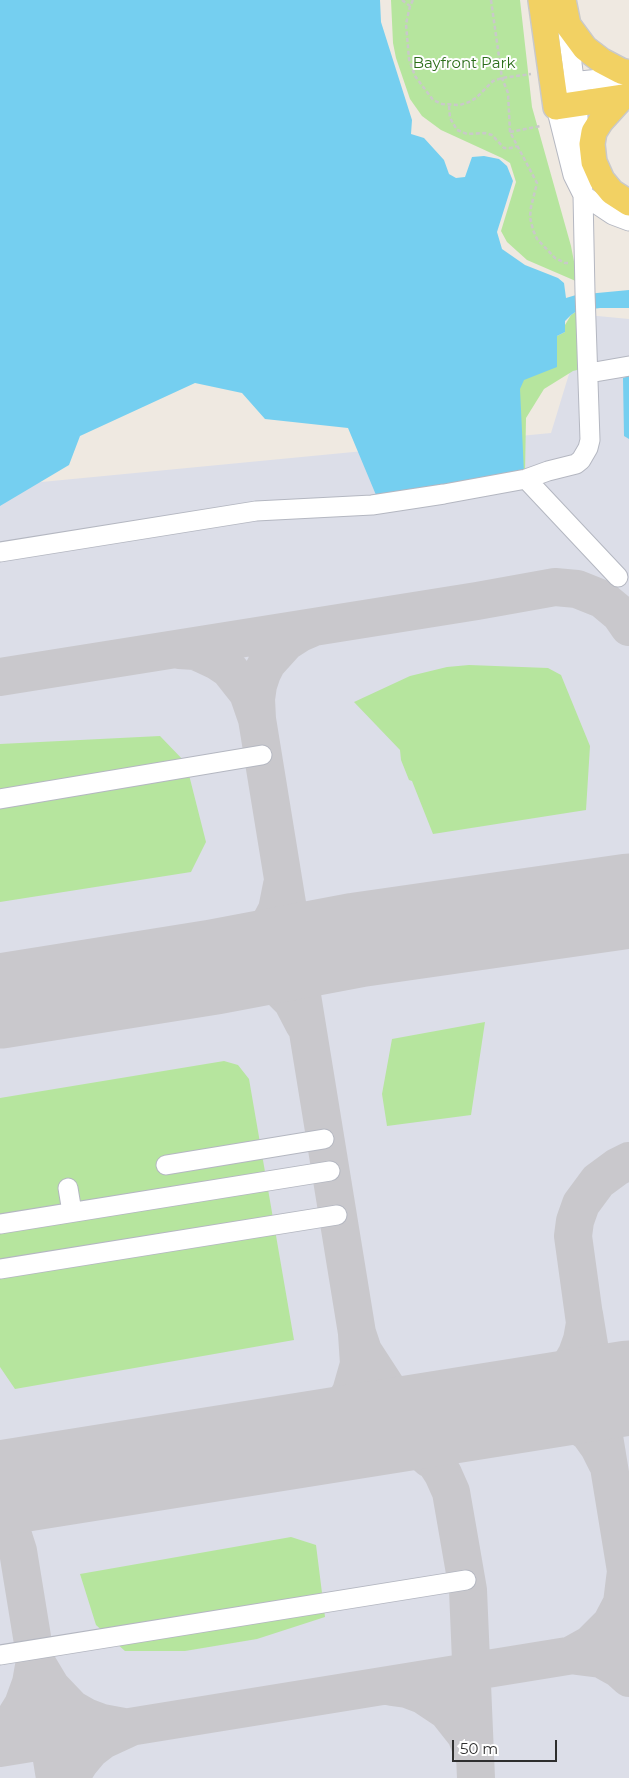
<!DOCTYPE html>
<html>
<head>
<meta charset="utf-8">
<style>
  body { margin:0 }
  #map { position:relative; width:629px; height:1778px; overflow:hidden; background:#efe9e1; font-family:Montserrat,sans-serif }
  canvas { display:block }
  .scale { position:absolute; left:452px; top:1740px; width:105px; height:22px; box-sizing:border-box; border:2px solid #2e2e2e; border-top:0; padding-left:6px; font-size:15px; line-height:18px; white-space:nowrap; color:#2e2e2e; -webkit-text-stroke:4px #fff; paint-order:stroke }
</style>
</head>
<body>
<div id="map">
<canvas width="629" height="1778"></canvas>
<div class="scale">50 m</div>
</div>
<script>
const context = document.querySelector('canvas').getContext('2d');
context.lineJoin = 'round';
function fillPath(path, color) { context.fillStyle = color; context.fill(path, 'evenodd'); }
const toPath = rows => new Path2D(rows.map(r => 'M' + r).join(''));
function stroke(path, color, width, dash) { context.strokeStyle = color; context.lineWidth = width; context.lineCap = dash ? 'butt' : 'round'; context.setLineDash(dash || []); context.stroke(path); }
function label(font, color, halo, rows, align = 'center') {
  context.font = font + ' Montserrat,sans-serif'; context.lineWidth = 4; context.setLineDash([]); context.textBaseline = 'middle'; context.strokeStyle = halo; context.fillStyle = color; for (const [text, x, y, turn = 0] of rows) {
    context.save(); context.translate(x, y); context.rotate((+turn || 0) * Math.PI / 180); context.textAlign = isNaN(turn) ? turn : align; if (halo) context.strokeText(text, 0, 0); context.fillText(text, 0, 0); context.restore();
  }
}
const airport = toPath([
  [587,315,629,319,629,1778,0,1778,0,486,551,433]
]);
const green = toPath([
  [391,0,520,0,532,107,571,246,578,282,527,260,507,242,501,231,516,182,510,163,502,158,441,130,422,116,410,99,396,58,393,43],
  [577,311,581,369,573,371,544,389,526,418,525,473,483,466,510,385,557,336,565,332,565,325,571,315],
  [469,665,548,668,561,675,590,746,586,810,433,834,412,781,409,780,401,760,400,750,354,702,410,676,447,667],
  [160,736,186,763,206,842,191,872,0,902,0,744],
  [485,1022,471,1115,387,1126,382,1094,392,1039],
  [224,1061,238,1065,249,1079,294,1340,15,1389,0,1367,0,1098],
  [291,1537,316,1545,325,1617,257,1639,185,1651,125,1651,96,1625,80,1574]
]);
const water = toPath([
  [0,0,380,0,381,22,412,120,411,134,424,138,444,160,449,174,456,178,465,177,472,157,484,156,499,159,507,166,513,181,497,232,502,249,525,265,558,278,564,283,566,298,576,295,629,290,629,308,600,308,577,311,571,315,565,321,565,332,557,336,557,367,524,380,520,389,524,473,376,495,348,428,265,419,242,393,195,383,80,436,69,465,0,506],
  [629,376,629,439,624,436,623,378]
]);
const taxiway = toPath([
  [314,627,300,633,286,642,267,663,262,673,258,685,256,699,257,719,357,1333,363,1351,443,1474,451,1492,468,1590,476,1778],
  [179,650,195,651,204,655,217,661,229,669,248,693,257,719],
  [0,677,477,601,555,587,577,589,602,599,620,614,629,627],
  [602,905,629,888],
  [214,967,245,950,263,934,268,927,277,910,282,885],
  [214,967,249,972,270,981,279,988,292,1001,304,1024],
  [511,1405,545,1391,557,1381,569,1368,577,1354,582,1340,585,1323,573,1236,575,1221,581,1204,598,1181,617,1167,629,1161],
  [511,1405,548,1410,563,1415,589,1433,599,1447,607,1463],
  [297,1437,319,1428,334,1417,344,1404,351,1392,359,1364,357,1334],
  [288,1441,311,1441,363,1433,387,1434,400,1438,413,1444,430,1459],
  [0,1495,18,1551,55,1778],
  [573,1654,591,1644,611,1624,622,1603,626,1571,584,1314],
  [577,1656,601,1659,619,1669,629,1678],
  [39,1667,51,1687,72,1709,86,1717,102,1723,129,1728,103,1740,90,1750,80,1762,70,1778],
  [392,1687,407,1689,423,1695,447,1711,466,1735,473,1754],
  [0,1734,15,1718,23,1705,31,1683,34,1666],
  [0,1748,629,1646]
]);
const runway = toPath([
  [0,1001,214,967,357,940,629,901],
  [0,1488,629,1388]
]);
const path = toPath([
  [402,0,410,6],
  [413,0,410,6,406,24,409,59,415,76,433,100,442,104,460,105,469,102,476,98,493,81,502,78,531,74],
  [491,0,502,78,508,93,510,132,537,183,531,207,530,217,533,230,537,239,555,258,565,263,570,263],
  [449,106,450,118,457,130,467,134,485,133,492,135,504,148,511,148,517,146],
  [510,132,541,126]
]);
const minor = toPath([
  [561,83,629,76],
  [556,107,573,175,583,195,613,215,629,221],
  [589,373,629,366],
  [526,479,618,577],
  [0,552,256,511,372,505,444,494,526,479,548,471,576,464,581,460,588,448,590,440,585,292,583,195,577,103,567,24],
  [0,799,262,755],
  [166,1165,324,1139],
  [68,1188,72,1212],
  [0,1224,330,1171],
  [0,1269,337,1215],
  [0,1655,466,1580]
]);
const major = toPath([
  [541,0,556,107,629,96],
  [563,0,568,25,585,48,602,61,621,71,629,73],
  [622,98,601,121,594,132,592,144,594,162,602,180,612,192,629,203]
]);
const parkNames = [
  ["Bayfront Park",464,64]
];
fillPath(airport, '#dcdee8');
fillPath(green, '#b6e59e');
fillPath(water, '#75cff0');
stroke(taxiway, '#c9c8cc', 38);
stroke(runway, '#c9c8cc', 95);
stroke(minor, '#b4b7c1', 21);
stroke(major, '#c9c9c9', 28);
stroke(path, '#c9c9c9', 2.5, [4, 2.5]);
stroke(minor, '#fff', 19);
stroke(major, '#f2d163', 25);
label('15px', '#2c6e1b', '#fff', parkNames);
</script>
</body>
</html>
